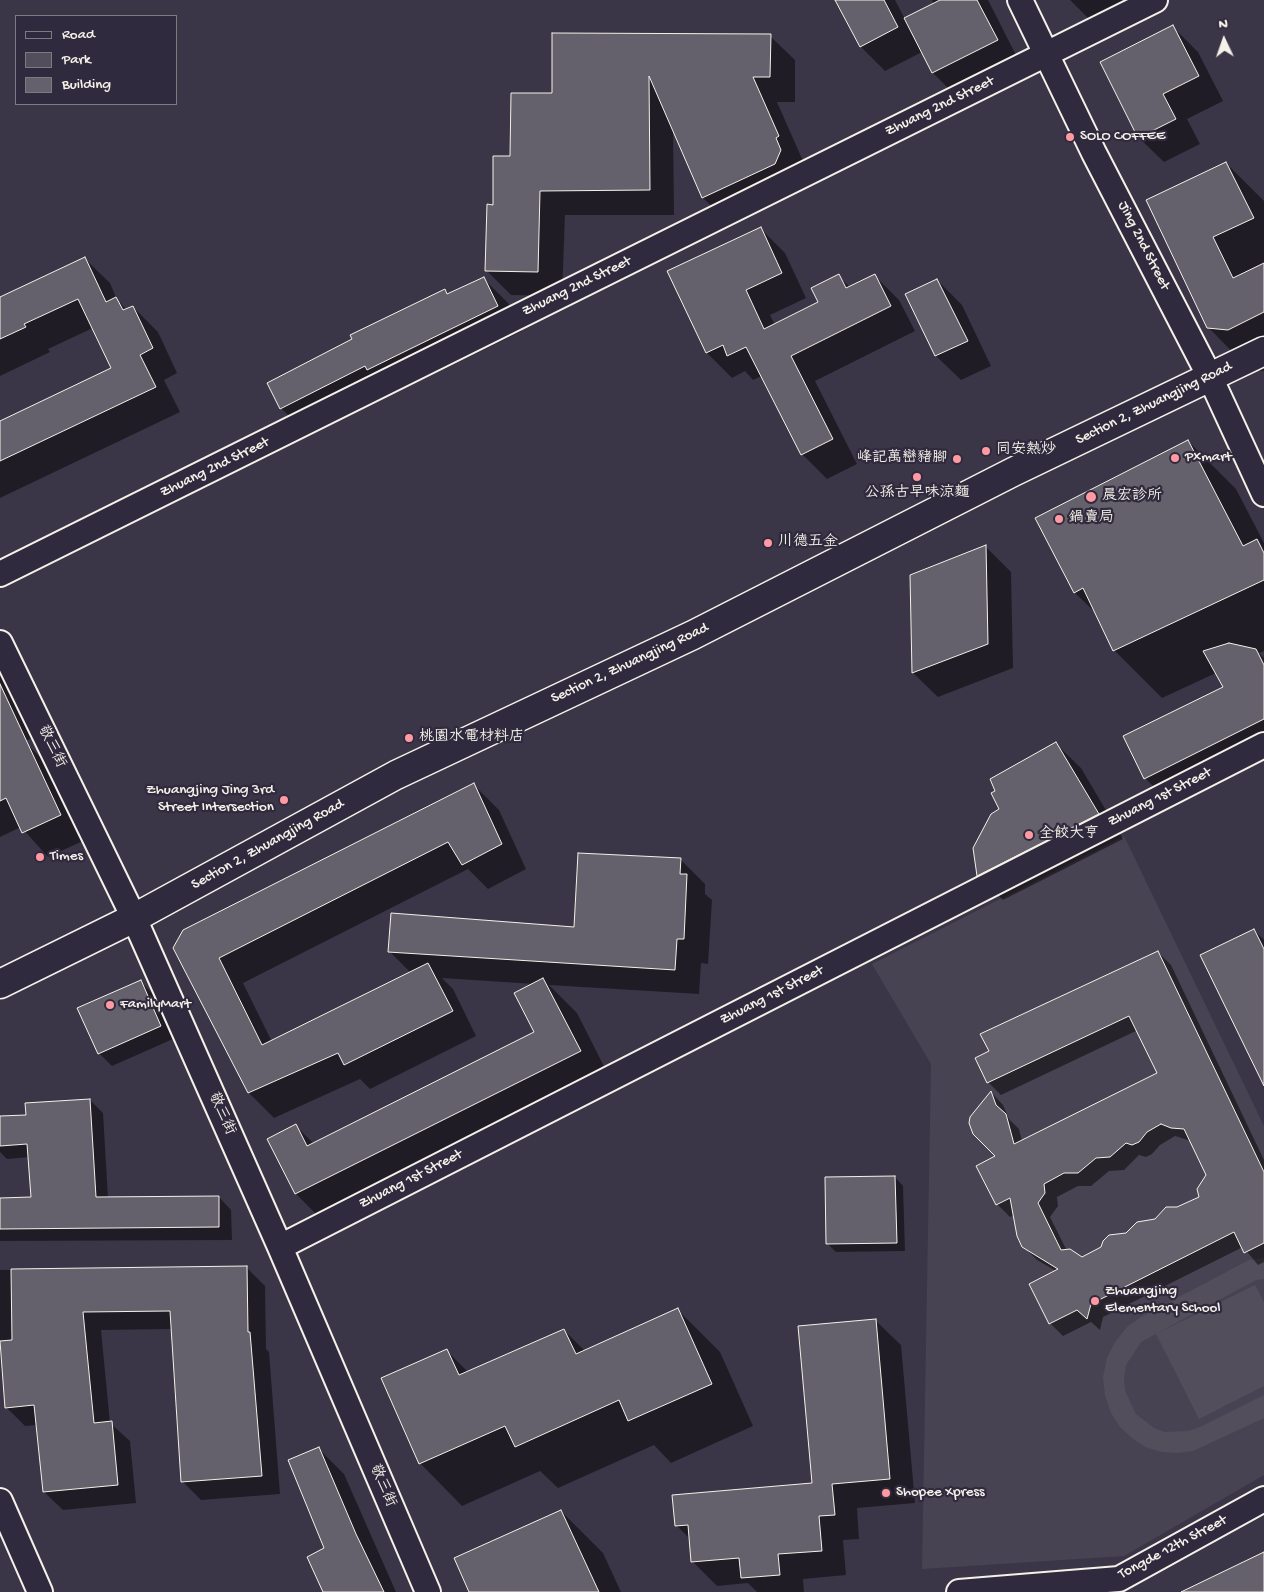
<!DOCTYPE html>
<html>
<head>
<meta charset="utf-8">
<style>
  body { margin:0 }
  #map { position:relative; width:1264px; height:1592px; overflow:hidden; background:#3b3647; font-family:"Gochi Hand",sans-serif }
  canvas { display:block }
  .legend { position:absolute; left:15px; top:15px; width:162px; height:90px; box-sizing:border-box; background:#2f2a3d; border:1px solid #7e7a81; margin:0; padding:6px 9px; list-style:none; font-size:15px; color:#f4f1e8 }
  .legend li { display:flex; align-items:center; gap:10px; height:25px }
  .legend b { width:25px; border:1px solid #7e7a81 }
  .north { position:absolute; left:1199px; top:15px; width:50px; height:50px; -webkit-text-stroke:4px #2f2a3d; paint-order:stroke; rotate:357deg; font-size:14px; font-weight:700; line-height:20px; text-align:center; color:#f4f1e8 }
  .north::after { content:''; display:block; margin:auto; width:18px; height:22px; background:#f4f1e8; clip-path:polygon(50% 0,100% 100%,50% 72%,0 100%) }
</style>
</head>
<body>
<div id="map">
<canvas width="1264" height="1592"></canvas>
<ul class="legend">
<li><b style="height:6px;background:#2f2a3d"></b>Road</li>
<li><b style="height:14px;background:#534e5c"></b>Park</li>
<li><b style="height:14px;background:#65616c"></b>Building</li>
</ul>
<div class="north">N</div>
</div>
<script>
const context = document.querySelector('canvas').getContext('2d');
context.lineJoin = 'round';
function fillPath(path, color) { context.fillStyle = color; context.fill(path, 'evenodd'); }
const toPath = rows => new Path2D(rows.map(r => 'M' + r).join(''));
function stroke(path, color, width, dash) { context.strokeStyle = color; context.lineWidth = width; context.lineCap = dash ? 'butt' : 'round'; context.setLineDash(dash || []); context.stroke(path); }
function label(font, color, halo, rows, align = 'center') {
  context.font = font + ' "Gochi Hand","LXGW WenKai TC",sans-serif'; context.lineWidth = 4.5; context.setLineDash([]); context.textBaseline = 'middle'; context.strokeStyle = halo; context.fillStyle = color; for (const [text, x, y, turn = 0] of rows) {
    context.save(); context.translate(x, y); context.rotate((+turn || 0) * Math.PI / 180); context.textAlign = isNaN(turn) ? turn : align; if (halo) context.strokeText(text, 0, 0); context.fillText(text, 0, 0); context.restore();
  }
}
const built = toPath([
  [1124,836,1264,1126,1264,1475,1124,1556,922,1569,931,1064,872,964]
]);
const green = toPath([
  [1264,1258,1264,1279,1256,1280,1141,1342,1126,1365,1124,1378,1125,1391,1136,1414,1154,1428,1165,1432,1188,1431,1200,1427,1264,1395,1264,1418,1193,1451,1177,1453,1161,1452,1145,1447,1132,1438,1120,1427,1111,1413,1105,1395,1103,1377,1107,1358,1115,1342,1127,1327,1141,1317,1249,1260],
  [1255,1285,1264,1302,1264,1386,1199,1419,1156,1334]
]);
const shadow = toPath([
  [836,0,895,0,905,19,934,5,932,0,988,0,1021,65,957,97,933,73,922,52,885,71,861,47],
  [1070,0,1159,0,1099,29],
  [1173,27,1198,52,1223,101,1187,119,1200,144,1164,162,1139,138,1102,63],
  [770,36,795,60,795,102,777,102,803,161,800,163,805,176,728,222,703,198,673,129,674,215,565,215,562,296,511,295,486,270,494,206,511,158,553,94],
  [1226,163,1264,201,1264,371,1250,370,1208,327,1148,201],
  [760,228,785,253,806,298,770,315,775,325,820,303,838,276,850,287,874,275,899,300,915,331,815,381,857,464,827,479,802,454,762,376,753,380,745,371,732,378,707,353,668,271],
  [85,259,110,283,117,300,127,310,133,307,158,332,177,373,164,380,180,412,0,498,0,422,112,369,93,328,48,349,50,352,0,376,0,299],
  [483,278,508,303,522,331,393,394,389,390,306,433,281,408,444,291,448,295],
  [937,280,962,305,991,366,961,380,936,356,906,295],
  [1188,441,1236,489,1264,543,1264,651,1259,653,1264,658,1264,756,1170,803,1145,778,1225,688,1216,673,1162,698,1114,650,1098,615,1075,593],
  [986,547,1011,572,1013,668,938,697,913,673,911,576],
  [0,647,39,735,0,752],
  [27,744,52,769,85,840,48,857,21,827,0,837,0,756],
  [1056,744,1081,768,1123,839,1003,900,978,875,1001,809],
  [474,785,499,810,526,869,488,889,468,869,243,983,272,1042,411,973,389,951,575,928,680,859,705,884,705,894,712,900,708,964,701,963,699,994,549,985,577,1013,614,1086,330,1228,296,1194,269,1139,296,1126,314,1144,535,1032,534,984,442,978,453,989,476,1036,370,1089,360,1079,274,1118,249,1093,174,948],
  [1254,930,1264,940,1264,1083],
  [1158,952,1171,965,1264,1160,1264,1262,1258,1265,1243,1247,1103,1317,1100,1330,1091,1322,1063,1336,1050,1323,1056,1271,1037,1260,1023,1246,1014,1215,1010,1217,997,1204,978,1166,997,1156,991,1092,1003,1105,1009,1119,1019,1129,1022,1141,1159,1074,1138,1030,1001,1095,988,1082],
  [1175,1136,1191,1141,1207,1175,1200,1198,1082,1259,1067,1251,1050,1217,1058,1206,1057,1197,1078,1186,1091,1186,1109,1171,1124,1170,1139,1155,1146,1157,1152,1154,1160,1145],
  [141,982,154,995,173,1039,112,1066,99,1053],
  [90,1100,103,1113,108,1198,219,1197,231,1210,232,1240,0,1241,0,1199,32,1198,30,1157,7,1159,0,1152,0,1117,27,1116],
  [895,1177,903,1186,905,1251,836,1252,827,1243],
  [246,1267,265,1286,266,1349,269,1352,280,1494,201,1500,182,1481,172,1329,101,1330,110,1423,130,1441,136,1503,63,1510,44,1492,37,1425,25,1426,6,1407,0,1347,0,1270],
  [678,1310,720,1352,753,1426,671,1463,654,1445,558,1488,540,1471,462,1506,420,1463,447,1351,468,1372,564,1330,585,1351],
  [876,1321,901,1345,915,1503,857,1508,859,1539,843,1540,846,1575,803,1579,804,1592,757,1592,748,1583,717,1586,692,1561,690,1539,676,1525,813,1484],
  [319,1449,344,1474,396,1592,325,1592,326,1549],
  [561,1511,603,1553,621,1592,471,1592]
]);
const building = toPath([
  [835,0,884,0,898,27,860,47,835,0],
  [940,0,977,0,998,40,932,73,904,18,940,0],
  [1173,25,1199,76,1163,94,1176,119,1138,138,1100,62,1173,25],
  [552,33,771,34,770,77,753,77,779,136,776,138,781,150,775,164,702,198,649,76,650,190,540,191,538,272,485,271,487,204,493,205,493,156,510,156,511,93,552,93,552,33],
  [1226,162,1254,218,1213,237,1233,278,1264,263,1264,312,1228,330,1207,328,1146,200,1226,162],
  [761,227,782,273,746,290,764,329,818,302,811,288,839,274,846,288,875,274,891,306,791,356,833,439,801,455,746,347,727,356,723,345,706,353,667,271,761,227],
  [85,257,106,302,116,297,123,310,133,306,153,348,140,355,156,387,0,461,0,421,111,368,78,299,24,324,26,327,0,339,0,297,85,257],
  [484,277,498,306,367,370,365,366,280,409,267,383,352,339,350,335,383,319,445,289,447,294,484,277],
  [937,279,968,341,935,356,905,294,937,279],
  [1188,440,1243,546,1257,539,1264,553,1264,580,1113,651,1083,588,1074,593,1035,518,1188,440],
  [986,545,988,644,912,673,910,575,986,545],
  [1229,643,1256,649,1264,665,1264,719,1144,779,1123,736,1223,687,1203,651,1229,643],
  [0,684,61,815,22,833,6,798,0,801,0,684],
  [1056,742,1099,814,977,876,973,848,991,814,999,809,991,793,995,791,990,779,1056,742],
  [474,783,502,844,462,865,448,842,219,958,262,1045,428,963,453,1011,344,1065,338,1053,248,1093,173,948,183,930,474,783],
  [578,853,681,858,680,874,687,874,684,939,677,939,675,970,388,952,391,913,574,927,578,853],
  [1254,929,1264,949,1264,1086,1200,955,1254,929],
  [1158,951,1264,1172,1264,1243,1244,1253,1234,1232,1091,1304,1087,1319,1077,1310,1049,1324,1029,1284,1058,1269,1022,1247,1017,1236,1010,1198,996,1205,976,1166,995,1156,973,1134,969,1123,970,1117,991,1091,996,1105,1006,1114,1014,1144,1157,1073,1129,1016,987,1083,975,1058,989,1051,980,1034,1158,951],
  [1161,1124,1171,1128,1184,1129,1206,1175,1197,1189,1199,1197,1177,1207,1166,1207,1155,1219,1137,1222,1126,1233,1109,1235,1103,1241,1101,1247,1082,1257,1070,1249,1061,1250,1038,1203,1045,1193,1044,1184,1064,1173,1078,1173,1096,1158,1110,1157,1126,1143,1132,1145,1139,1142,1147,1132,1161,1124],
  [543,978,581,1051,295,1194,267,1139,296,1124,307,1146,534,1032,514,993,543,978],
  [141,980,161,1026,98,1054,77,1008,141,980],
  [90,1099,96,1197,219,1196,219,1227,0,1229,0,1198,31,1197,27,1144,0,1146,0,1116,26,1115,25,1103,90,1099],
  [895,1176,897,1243,826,1244,825,1177,895,1176],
  [247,1266,248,1332,250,1332,262,1476,181,1482,170,1311,83,1312,94,1423,112,1421,118,1485,43,1492,34,1405,5,1408,0,1341,12,1340,11,1269,247,1266],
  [678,1308,712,1384,628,1421,619,1400,515,1447,505,1426,419,1464,381,1378,447,1349,459,1375,564,1329,576,1354,678,1308],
  [876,1319,890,1479,832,1484,835,1515,819,1516,822,1551,778,1554,780,1575,741,1578,739,1558,691,1562,688,1525,675,1526,672,1495,812,1483,798,1326,876,1319],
  [319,1447,356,1534,384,1592,323,1592,307,1557,324,1548,288,1460,319,1447],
  [561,1510,599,1592,469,1592,454,1558,561,1510],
  [1264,1552,1264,1592,1181,1592,1264,1552]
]);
const street = toPath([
  [1020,0,1094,153,1210,377,1264,494],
  [0,574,1155,0],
  [0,643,134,918,280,1247,428,1592],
  [280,1247,1264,745],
  [0,1501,40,1592],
  [959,1592,1119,1579,1264,1499]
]);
const secondary = toPath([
  [0,984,134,918,396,775,693,635,1013,472,1264,351]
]);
const markers = [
  [1070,137,5,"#ff9aa2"],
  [986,451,5,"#ff9aa2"],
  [1175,458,5,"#ff9aa2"],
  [957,459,5,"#ff9aa2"],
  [917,477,5,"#ff9aa2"],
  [1091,497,6,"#ff9aa2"],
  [1059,519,5,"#ff9aa2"],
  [768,543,5,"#ff9aa2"],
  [409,738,5,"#ff9aa2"],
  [284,800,5,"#ff9aa2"],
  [1029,835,5,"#ff9aa2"],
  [40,857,5,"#ff9aa2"],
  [110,1005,5,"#ff9aa2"],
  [1095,1301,5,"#ff9aa2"],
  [886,1493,5,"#ff9aa2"]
];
const streetNames = [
  ["Zhuang 2nd Street",940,107,-26],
  ["Jing 2nd Street",1143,246,63],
  ["Zhuang 2nd Street",577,287,-26],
  ["Section 2, Zhuangjing Road",1154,404,-26],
  ["Zhuang 2nd Street",215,468,-26],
  ["Section 2, Zhuangjing Road",630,664,-25],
  ["敬三街",51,747,64],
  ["Zhuang 1st Street",1160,798,-27],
  ["Section 2, Zhuangjing Road",268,845,-29],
  ["Zhuang 1st Street",772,996,-27],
  ["敬三街",221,1114,66],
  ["Zhuang 1st Street",411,1180,-27],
  ["敬三街",382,1486,67],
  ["Tongde 12th Street",1173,1548,-28]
];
const poiNames = [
  ["SOLO COFFEE",1080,137],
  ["同安熱炒",996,451],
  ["Pxmart",1185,458],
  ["峰記萬巒豬腳",947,459,"right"],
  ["公孫古早味涼麵",917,494,"center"],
  ["晨宏診所",1102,497],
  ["鍋賣局",1069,519],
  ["川德五金",778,543],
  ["桃園水電材料店",419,738],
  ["Zhuangjing Jing 3rd",274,791,"right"],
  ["Street Intersection",274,808,"right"],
  ["全餃大亨",1039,835],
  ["Times",50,857],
  ["FamilyMart",120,1005],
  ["Zhuangjing",1105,1292],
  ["Elementary School",1105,1309],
  ["Shopee Xpress",896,1493]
];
fillPath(built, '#484352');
fillPath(green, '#534e5c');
fillPath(shadow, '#0007');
fillPath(building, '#65616c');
stroke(building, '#f4f1e8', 1);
stroke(street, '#f4f1e8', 28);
stroke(secondary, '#f4f1e8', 31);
stroke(street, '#2f2a3d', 24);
stroke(secondary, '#2f2a3d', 28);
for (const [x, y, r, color] of markers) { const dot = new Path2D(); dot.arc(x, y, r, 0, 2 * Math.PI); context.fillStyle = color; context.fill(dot); stroke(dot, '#2f2a3d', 2); }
label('15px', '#f4f1e8', '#2f2a3d', streetNames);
label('15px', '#f4f1e8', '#2f2a3d', poiNames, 'left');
</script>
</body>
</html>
